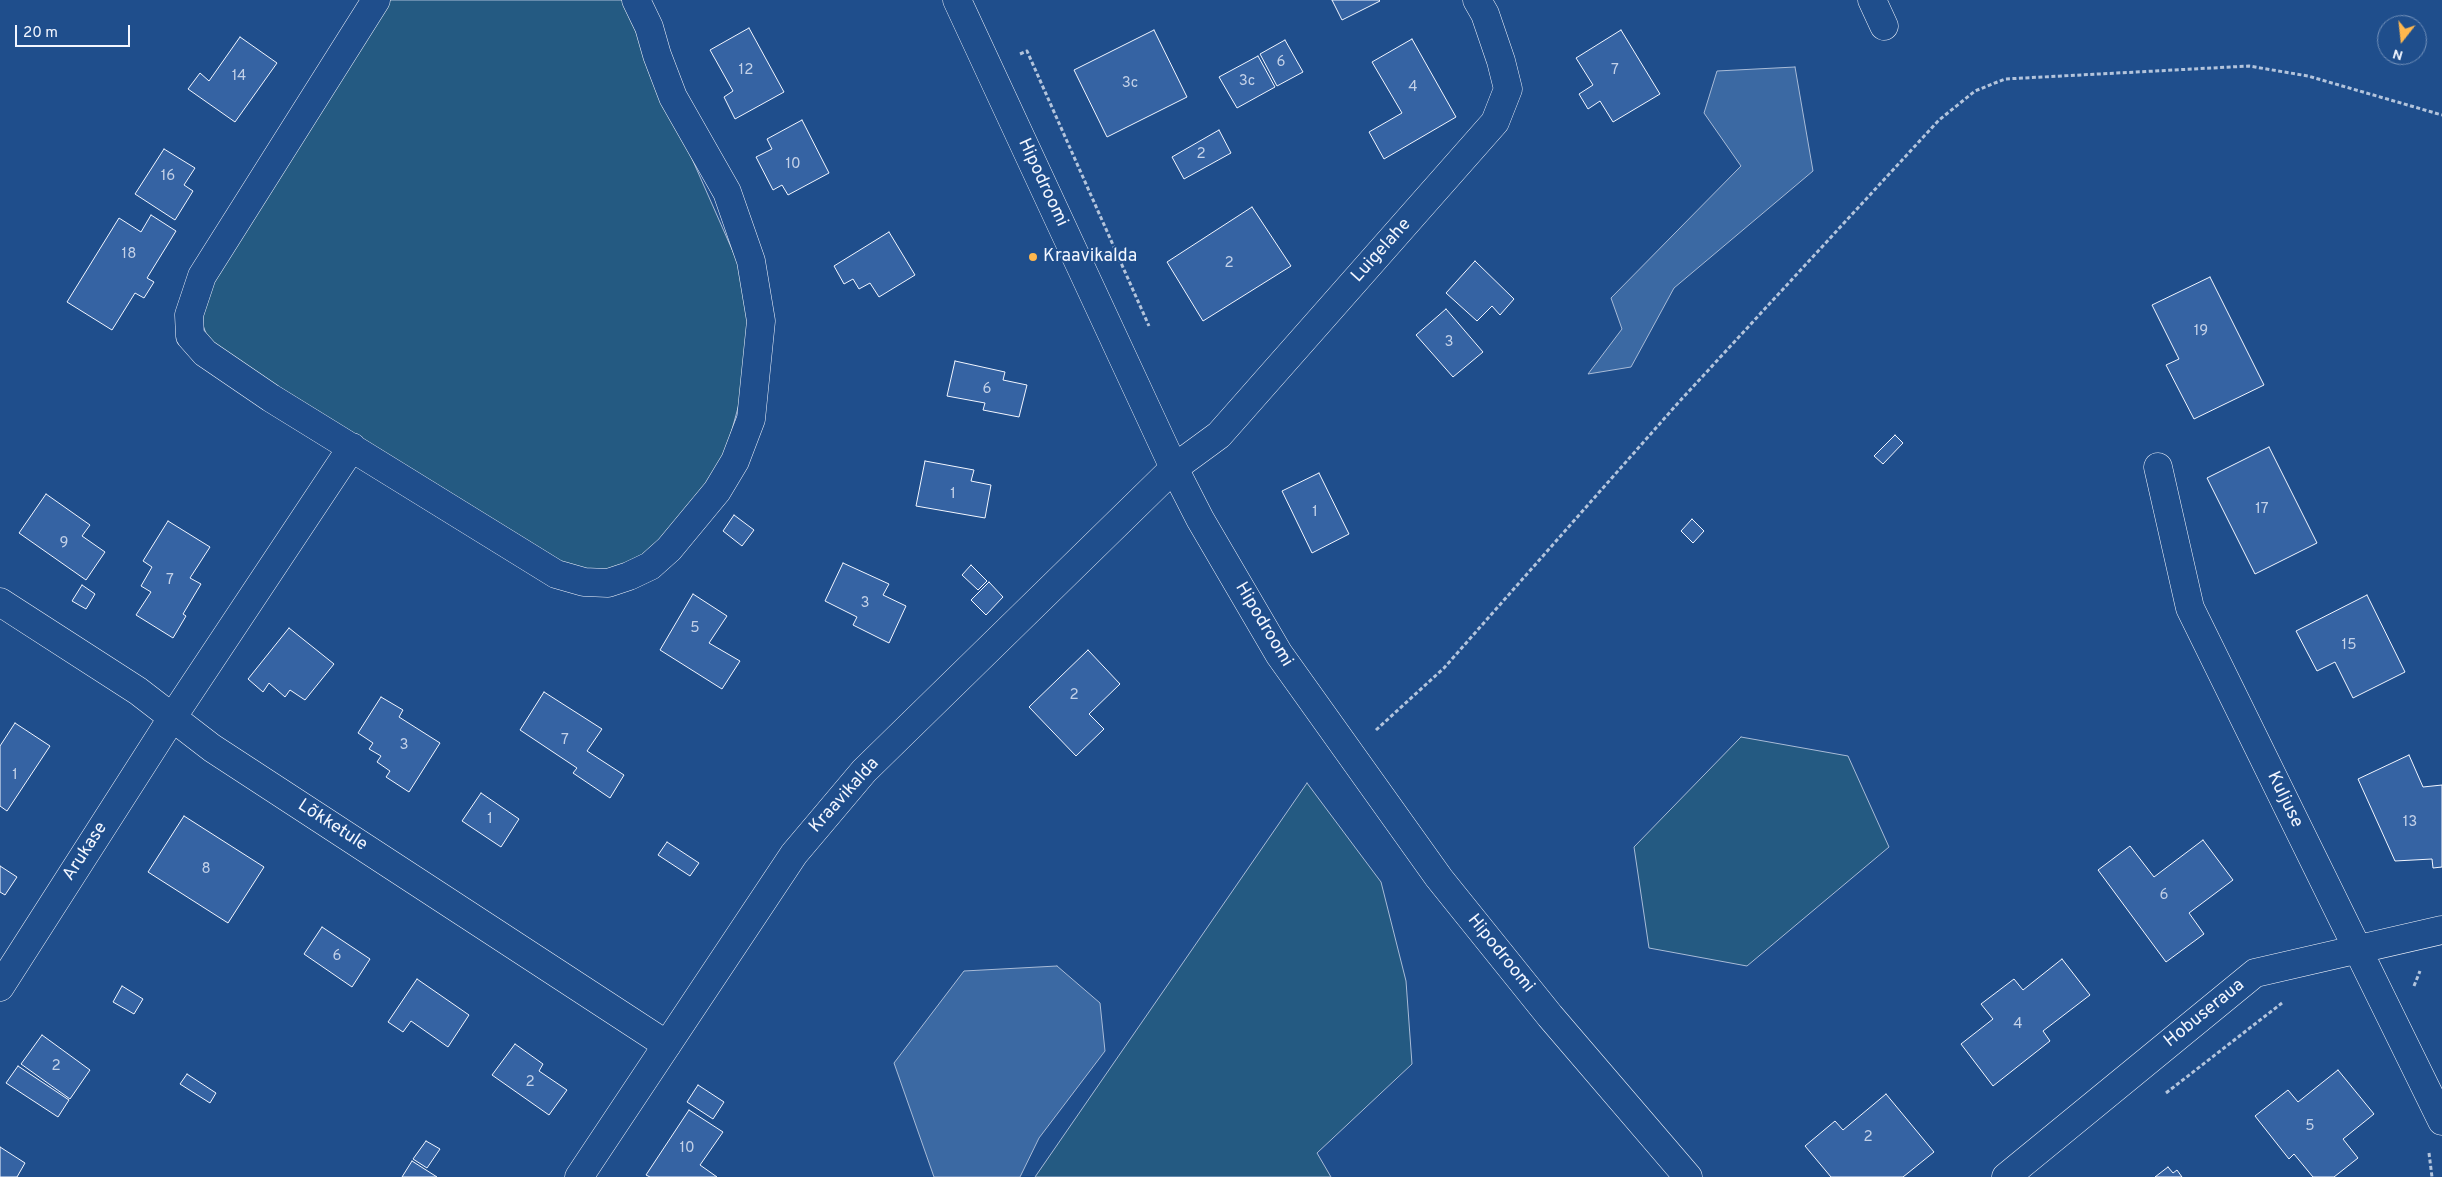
<!DOCTYPE html>
<html>
<head>
<meta charset="utf-8">
<style>
  body { margin:0 }
  #map { position:relative; width:2442px; height:1177px; overflow:hidden; background:#1f4e8c; font-family:Overpass,sans-serif }
  canvas { display:block }
  .north { position:absolute; left:2377px; top:15px; width:50px; height:50px; box-sizing:border-box; background:#1f4e8c; border:1px solid #7391ba; border-radius:50%; rotate:196deg; font-size:14px; font-weight:700; line-height:20px; text-align:center; color:#f2f6ff }
  .north::after { content:''; display:block; margin:auto; width:18px; height:22px; background:#ffb74d; clip-path:polygon(50% 0,100% 100%,50% 72%,0 100%) }
  .scale { position:absolute; left:15px; top:25px; width:115px; height:22px; box-sizing:border-box; border:2px solid #f2f6ff; border-top:0; padding-left:6px; font-size:15px; line-height:18px; white-space:nowrap; color:#f2f6ff; -webkit-text-stroke:4px #1f4e8c; paint-order:stroke }
</style>
</head>
<body>
<div id="map">
<canvas width="2442" height="1177"></canvas>
<div class="north">N</div>
<div class="scale">20 m</div>
</div>
<script>
const context = document.querySelector('canvas').getContext('2d');
context.lineJoin = 'round';
function fillPath(path, color) { context.fillStyle = color; context.fill(path, 'evenodd'); }
const toPath = rows => new Path2D(rows.map(r => 'M' + r).join(''));
function stroke(path, color, width, dash) { context.strokeStyle = color; context.lineWidth = width; context.lineCap = dash ? 'butt' : 'round'; context.setLineDash(dash || []); context.stroke(path); }
function label(font, color, halo, rows, align = 'center') {
  context.font = font + ' Overpass,sans-serif'; context.lineWidth = 4; context.setLineDash([]); context.textBaseline = 'middle'; context.strokeStyle = halo; context.fillStyle = color; for (const [text, x, y, turn = 0] of rows) {
    context.save(); context.translate(x, y); context.rotate((+turn || 0) * Math.PI / 180); context.textAlign = isNaN(turn) ? turn : align; if (halo) context.strokeText(text, 0, 0); context.fillText(text, 0, 0); context.restore();
  }
}
const green = toPath([
  [389,0,622,0,753,297,753,353,722,466,657,553,607,576,572,572,357,439,209,341,199,315,205,291,389,0],
  [1741,737,1848,756,1889,847,1747,966,1649,948,1634,847,1741,737],
  [1307,783,1381,882,1406,981,1412,1064,1317,1153,1331,1177,1035,1177,1307,783]
]);
const water = toPath([
  [1795,67,1813,171,1674,288,1631,367,1588,374,1622,329,1611,298,1741,166,1704,113,1717,71,1795,67],
  [1057,966,1100,1003,1105,1051,1039,1138,1020,1177,934,1177,894,1063,964,971,1057,966]
]);
const building = toPath([
  [1332,0,1379,0,1380,1,1342,20,1332,0],
  [749,28,784,92,735,119,724,97,733,91,710,50,749,28],
  [1154,30,1187,97,1107,137,1074,70,1154,30],
  [1621,30,1660,94,1613,122,1600,101,1588,109,1579,94,1593,85,1576,58,1621,30],
  [240,37,277,63,235,122,188,89,200,73,209,81,240,37],
  [1412,39,1456,117,1384,159,1369,132,1402,113,1372,62,1412,39],
  [1285,40,1303,72,1277,86,1260,54,1285,40],
  [1258,56,1275,87,1237,108,1219,77,1258,56],
  [802,120,829,173,788,195,782,185,773,190,756,157,772,149,767,139,802,120],
  [1219,130,1231,153,1184,179,1172,157,1219,130],
  [164,149,195,168,184,185,193,191,175,220,135,194,164,149],
  [1252,207,1291,266,1203,321,1167,262,1252,207],
  [151,215,176,231,147,278,154,282,144,298,135,293,112,330,67,302,119,218,141,232,151,215],
  [889,232,915,275,879,297,870,283,859,289,853,279,844,284,834,266,889,232],
  [1475,261,1514,299,1500,315,1492,306,1477,321,1446,293,1475,261],
  [2210,277,2264,385,2194,419,2166,365,2179,359,2152,305,2210,277],
  [1446,309,1483,352,1453,377,1416,335,1446,309],
  [955,361,1005,372,1003,380,1027,385,1019,417,983,410,985,403,947,396,955,361],
  [1895,435,1903,443,1883,464,1874,456,1895,435],
  [2269,447,2317,543,2255,574,2207,478,2269,447],
  [925,461,974,470,971,481,991,485,985,518,916,506,925,461],
  [1319,473,1349,534,1312,553,1282,491,1319,473],
  [46,494,90,525,82,536,105,552,86,580,19,533,46,494],
  [734,515,754,530,742,546,723,531,734,515],
  [1692,519,1704,531,1693,543,1681,531,1692,519],
  [168,521,210,547,190,578,201,584,183,614,186,616,173,638,136,615,151,592,141,586,152,567,143,561,168,521],
  [843,563,889,584,883,595,906,606,889,643,853,625,857,617,825,601,843,563],
  [971,565,987,581,978,590,962,575,971,565],
  [989,582,1003,597,986,615,971,600,989,582],
  [82,585,95,594,86,609,72,601,82,585],
  [693,594,727,616,709,643,740,661,722,689,660,650,693,594],
  [2367,595,2405,672,2353,698,2335,662,2317,671,2296,631,2367,595],
  [289,628,334,664,305,700,290,690,285,697,269,683,263,692,248,679,289,628],
  [1088,650,1120,684,1089,714,1104,729,1076,756,1029,707,1088,650],
  [544,692,602,729,587,751,624,775,610,798,573,773,577,768,520,730,544,692],
  [381,697,403,710,399,717,440,743,409,792,386,777,390,771,377,762,381,756,369,749,373,743,358,733,381,697],
  [15,723,50,746,7,811,0,806,0,746,15,723],
  [2409,755,2423,787,2442,785,2442,867,2433,868,2432,859,2395,861,2358,779,2409,755],
  [481,793,519,819,501,847,462,821,481,793],
  [184,816,264,867,228,923,148,872,184,816],
  [2203,840,2233,880,2189,913,2204,934,2166,962,2098,870,2130,846,2154,877,2203,840],
  [667,842,699,863,690,876,658,855,667,842],
  [0,866,17,877,5,895,0,892,0,866],
  [322,927,370,959,352,987,304,954,322,927],
  [2062,959,2090,995,2043,1031,2050,1041,1993,1086,1961,1044,1993,1019,1981,1004,2014,979,2023,990,2062,959],
  [417,979,469,1015,448,1047,411,1021,403,1032,388,1022,417,979],
  [122,986,143,999,134,1014,113,1002,122,986],
  [42,1035,90,1070,70,1099,21,1064,42,1035],
  [515,1044,543,1064,539,1071,567,1090,549,1115,492,1075,515,1044],
  [18,1066,69,1100,58,1117,6,1083,18,1066],
  [2338,1070,2374,1114,2343,1139,2358,1158,2334,1177,2313,1177,2294,1154,2289,1159,2255,1116,2288,1090,2298,1102,2338,1070],
  [187,1074,216,1093,210,1103,180,1084,187,1074],
  [698,1085,724,1102,713,1119,687,1102,698,1085],
  [1886,1094,1934,1152,1903,1177,1831,1177,1805,1146,1835,1121,1843,1130,1886,1094],
  [689,1110,723,1132,700,1165,717,1177,650,1177,646,1175,689,1110],
  [426,1141,440,1149,427,1168,413,1159,426,1141],
  [0,1147,25,1163,17,1177,0,1177,0,1147],
  [412,1161,437,1177,402,1177,412,1161],
  [2168,1167,2173,1173,2177,1170,2182,1177,2155,1177,2168,1167]
]);
const path = toPath([
  [1020,54,1027,51,1149,326],
  [1376,730,1444,668,1678,403,1939,120,1975,91,2005,79,2249,66,2308,76,2442,115],
  [2414,986,2420,971],
  [2166,1093,2282,1003],
  [2429,1153,2432,1177]
]);
const minor = toPath([
  [376,0,202,276,189,315,190,336,205,353,271,398,556,574,584,582,608,583,629,576,650,566,669,549,717,491,735,461,751,419,761,321,751,261,727,192,673,97,657,55,649,27,636,0],
  [957,0,1174,468,1200,519,1279,654,1439,878,1550,1016,1688,1177],
  [1872,0,1884,26],
  [2158,467,2190,608,2442,1121],
  [0,602,138,691,212,748,667,1045],
  [0,987,172,718,352,447],
  [579,1177,794,854,864,771,1174,468,1219,435,1495,122,1508,89,1501,61,1485,14,1477,0],
  [2006,1177,2255,973,2442,930]
]);
const markers = [
  [1033,257,5,"#ffb74d"]
];
const numberNames = [
  ["6",1281,63],
  ["12",746,71],
  ["7",1615,71],
  ["14",239,77],
  ["3c",1247,82],
  ["3c",1130,84],
  ["4",1413,88],
  ["2",1201,155],
  ["10",793,165],
  ["16",168,177],
  ["18",129,255],
  ["2",1229,264],
  ["19",2201,332],
  ["3",1449,343],
  ["6",987,390],
  ["1",953,495],
  ["17",2262,510],
  ["1",1315,513],
  ["9",64,544],
  ["7",170,581],
  ["3",865,604],
  ["5",695,629],
  ["15",2349,646],
  ["2",1074,696],
  ["7",565,741],
  ["3",404,746],
  ["1",15,776],
  ["1",490,820],
  ["13",2410,823],
  ["8",206,870],
  ["6",2164,896],
  ["6",337,957],
  ["4",2018,1025],
  ["2",56,1067],
  ["2",530,1083],
  ["5",2310,1127],
  ["2",1868,1138],
  ["10",687,1149]
];
const streetNames = [
  ["Hipodroomi",1042,183,65],
  ["Luigelahe",1382,251,-48],
  ["Hipodroomi",1263,625,59],
  ["Kraavikalda",845,796,-48],
  ["Kuljuse",2284,800,64],
  ["Lõkketule",332,826,33],
  ["Arukase",86,852,-57],
  ["Hipodroomi",1500,954,51],
  ["Hobuseraua",2205,1014,-39]
];
const poiNames = [
  ["Kraavikalda",1043,257]
];
fillPath(green, '#245a82');
stroke(green, '#a8bbd7', 1);
fillPath(water, '#3b69a3');
stroke(water, '#a8bbd7', 1);
fillPath(building, '#3563a3');
stroke(building, '#f2f6ff', 1);
stroke(minor, '#f2f6ff', 29);
stroke(path, '#b3c4dc', 3, [4, 2.5]);
stroke(minor, '#1f4e8c', 28);
for (const [x, y, r, color] of markers) { const dot = new Path2D(); dot.arc(x, y, r, 0, 2 * Math.PI); context.fillStyle = color; context.fill(dot); stroke(dot, '#1f4e8c', 2); }
label('15px', '#c3d1e8', null, numberNames);
label('18px', '#f2f6ff', '#1f4e8c', streetNames);
label('18px', '#f2f6ff', '#1f4e8c', poiNames, 'left');
</script>
</body>
</html>
